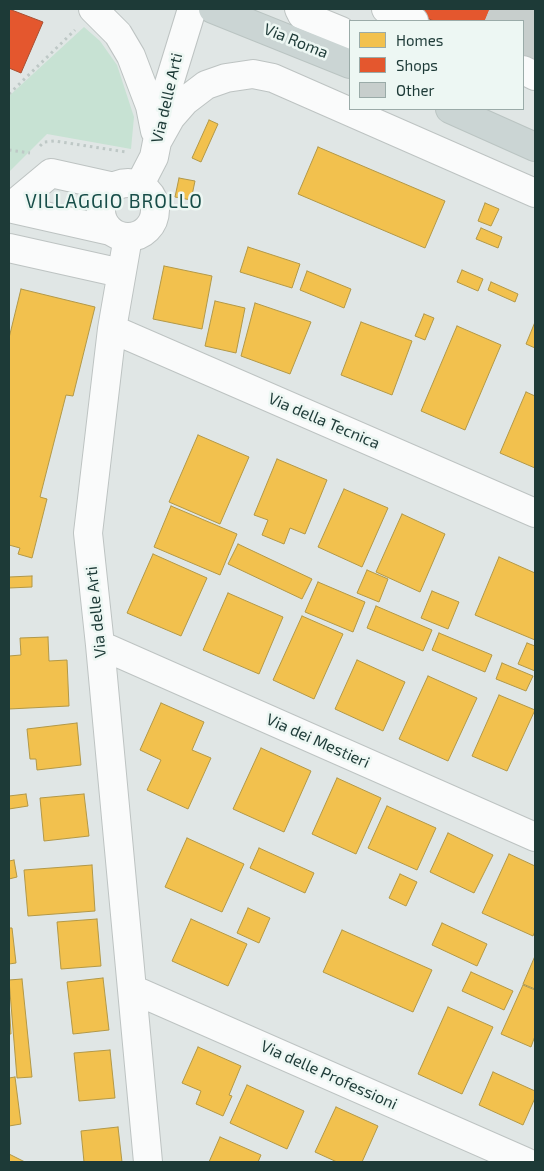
<!DOCTYPE html>
<html>
<head>
<meta charset="utf-8">
<style>
  body { margin:0 }
  #map { position:relative; width:544px; height:1171px; overflow:hidden; background:#e0e6e5; font-family:"Exo 2",sans-serif }
  canvas { display:block }
  .frame { position:absolute; inset:0; border:10px solid #1d3a37; pointer-events:none }
  .legend { position:absolute; left:349px; top:20px; width:175px; height:90px; box-sizing:border-box; background:#edf7f3; border:1px solid #9aaba8; margin:0; padding:6px 9px; list-style:none; font-size:15px; color:#1d3a37 }
  .legend li { display:flex; align-items:center; gap:10px; height:25px }
  .legend b { width:25px; border:1px solid #9aaba8 }
</style>
</head>
<body>
<div id="map">
<canvas width="544" height="1171"></canvas>
<div class="frame"></div>
<ul class="legend">
<li><b style="height:14px;background:#f2c14e"></b>Homes</li>
<li><b style="height:14px;background:#e4572e"></b>Shops</li>
<li><b style="height:14px;background:#c7cecc"></b>Other</li>
</ul>
</div>
<script>
const context = document.querySelector('canvas').getContext('2d');
context.lineJoin = 'round';
function fillPath(path, color) { context.fillStyle = color; context.fill(path, 'evenodd'); }
const toPath = rows => new Path2D(rows.map(r => 'M' + r).join(''));
function stroke(path, color, width, dash) { context.strokeStyle = color; context.lineWidth = width; context.lineCap = dash ? 'butt' : 'round'; context.setLineDash(dash || []); context.stroke(path); }
function label(font, color, halo, rows, align = 'center') {
  context.font = font + ' "Exo 2",sans-serif'; context.lineWidth = 5; context.setLineDash([]); context.textBaseline = 'middle'; context.strokeStyle = halo; context.fillStyle = color; for (const [text, x, y, turn = 0] of rows) {
    context.save(); context.translate(x, y); context.rotate((+turn || 0) * Math.PI / 180); context.textAlign = isNaN(turn) ? turn : align; if (halo) context.strokeText(text, 0, 0); context.fillText(text, 0, 0); context.restore();
  }
}
const green = toPath([
  [84,27,100,41,117,65,134,117,131,149,47,134,9,172,9,96]
]);
const homes = toPath([
  [209,120,218,124,201,162,192,158,209,120],
  [318,147,445,201,425,248,298,194,318,147],
  [179,178,195,181,191,200,175,197,179,178],
  [485,203,499,209,491,226,478,221,485,203],
  [481,228,502,237,498,248,476,239,481,228],
  [248,247,300,264,292,288,240,272,248,247],
  [164,266,212,276,202,329,153,319,164,266],
  [462,270,483,279,478,291,457,282,462,270],
  [307,271,351,289,344,308,300,290,307,271],
  [491,282,518,294,515,302,488,290,491,282],
  [21,289,95,307,73,396,66,395,40,497,47,499,32,558,18,554,20,548,9,545,9,338,21,289],
  [215,301,245,308,236,353,205,346,215,301],
  [255,303,311,322,290,374,241,356,255,303],
  [424,314,434,318,425,340,415,336,424,314],
  [361,322,412,341,392,395,341,375,361,322],
  [535,322,535,348,526,344,535,322],
  [457,326,501,345,465,430,421,411,457,326],
  [526,392,535,396,535,468,500,453,526,392],
  [198,435,249,457,220,524,169,502,198,435],
  [277,459,327,480,305,534,290,528,284,544,262,535,268,520,254,515,277,459],
  [344,489,388,508,362,567,318,547,344,489],
  [171,506,237,534,220,575,154,547,171,506],
  [402,514,445,534,420,592,376,572,402,514],
  [238,544,312,579,302,599,228,564,238,544],
  [153,554,207,578,181,636,127,613,153,554],
  [499,557,535,573,535,640,475,615,499,557],
  [367,570,388,579,379,602,357,593,367,570],
  [32,576,32,587,9,588,9,577,32,576],
  [318,582,365,602,353,632,305,612,318,582],
  [432,591,459,602,448,629,421,618,432,591],
  [228,593,283,617,259,674,203,650,228,593],
  [376,606,432,630,423,651,367,628,376,606],
  [302,616,343,634,314,699,273,680,302,616],
  [439,633,492,655,485,672,432,650,439,633],
  [48,637,49,661,67,660,69,706,9,709,9,656,21,655,20,638,48,637],
  [527,643,535,646,535,671,518,664,527,643],
  [357,660,405,682,383,731,335,709,357,660],
  [502,663,533,676,526,691,496,679,502,663],
  [428,676,477,698,448,761,399,739,428,676],
  [499,695,535,710,507,771,472,756,499,695],
  [161,703,204,722,192,750,211,758,188,809,147,790,161,760,140,750,161,703],
  [77,723,81,765,37,770,36,759,30,759,27,729,77,723],
  [261,748,311,771,284,832,233,809,261,748],
  [337,778,381,798,356,854,312,834,337,778],
  [26,794,28,806,9,809,9,796,26,794],
  [84,794,89,836,44,841,40,798,84,794],
  [387,806,436,828,417,870,368,848,387,806],
  [448,833,493,855,474,893,430,872,448,833],
  [187,838,244,864,222,912,165,887,187,838],
  [259,848,314,873,305,893,250,868,259,848],
  [509,854,535,866,535,931,533,936,482,913,509,854],
  [14,860,17,877,9,879,9,861,14,860],
  [92,865,95,911,28,916,24,870,92,865],
  [400,874,417,882,406,906,389,898,400,874],
  [248,908,270,918,259,943,237,933,248,908],
  [97,919,101,966,61,969,57,922,97,919],
  [191,919,247,944,228,986,172,961,191,919],
  [442,923,487,944,477,966,432,945,442,923],
  [9,928,12,928,16,963,9,964,9,928],
  [342,930,432,970,413,1012,323,972,342,930],
  [535,956,535,989,523,984,535,956],
  [471,972,513,991,504,1010,462,991,471,972],
  [103,978,109,1030,73,1034,67,982,103,978],
  [22,979,32,1077,17,1078,9,980,22,979],
  [523,985,535,990,535,1036,531,1047,501,1034,523,985],
  [9,1001,11,1034,9,1034,9,1001],
  [448,1007,493,1027,462,1094,418,1074,448,1007],
  [198,1047,241,1066,229,1095,232,1096,223,1116,196,1104,201,1091,182,1083,198,1047],
  [110,1050,115,1098,79,1101,74,1053,110,1050],
  [493,1072,535,1091,535,1098,523,1125,479,1105,493,1072],
  [15,1077,21,1124,9,1126,9,1078,15,1077],
  [247,1085,304,1111,287,1149,230,1123,247,1085],
  [336,1107,378,1126,362,1162,337,1162,315,1152,336,1107],
  [118,1127,122,1162,84,1162,81,1131,118,1127],
  [220,1137,261,1155,258,1162,209,1162,220,1137],
  [9,1154,25,1162,9,1162,9,1154]
]);
const shops = toPath([
  [9,9,43,22,21,73,9,68,9,9],
  [412,9,490,9,485,21,434,21,415,13,412,9]
]);
const building = toPath([
  [490,9,535,9,535,56,531,64,523,61,523,21,485,21,490,9]
]);
const path = toPath([
  [9,94,75,30],
  [40,146,44,142,55,141,126,152],
  [9,150,30,153]
]);
const minor = toPath([
  [93,9,118,34,131,56,150,106,155,131],
  [299,9,302,15,341,31,350,39],
  [386,9,414,21],
  [523,70,535,76],
  [157,142,171,117,185,101,206,85,226,78,253,74,273,78,535,193],
  '101 210a27 27 0 1 1 54 0a27 27 0 1 1-54 0Z',
  [139,186,154,157,168,87,192,9],
  [9,208,51,173,114,187],
  [9,208,111,231],
  [128,237,112,329,88,533,100,645,148,1162],
  [9,248,121,273],
  [112,329,535,513],
  [100,645,535,837],
  [132,989,526,1162]
]);
const major = toPath([
  [213,9,350,64],
  [450,109,535,147]
]);
const streetNames = [
  ["Via Roma",296,41,22],
  ["Via delle Arti",167,98,-77],
  ["Via della Tecnica",324,421,23],
  ["Via delle Arti",96,612,-96],
  ["Via dei Mestieri",318,741,24],
  ["Via delle Professioni",329,1075,24]
];
const quarterNames = [
  ["VILLAGGIO BROLLO",114,202]
];
fillPath(green, '#c7e2d3');
fillPath(homes, '#f2c14e');
stroke(homes, '#b29847', 1);
fillPath(shops, '#e4572e');
stroke(shops, '#a84e31', 1);
fillPath(building, '#c7cecc');
stroke(building, '#c8cfce', 1);
stroke(minor, '#bdc3c2', 30);
stroke(major, '#bac4c2', 30);
stroke(path, '#bec8c6', 3, [2.5, 4]);
stroke(minor, '#fafbfb', 28);
stroke(major, '#cbd5d4', 28);
label('16px', '#1d3a37', '#edf7f3', streetNames);
context.letterSpacing = '1px';
label('19px', '#184e49', '#edf7f3', quarterNames);
context.letterSpacing = '0px';
</script>
</body>
</html>
